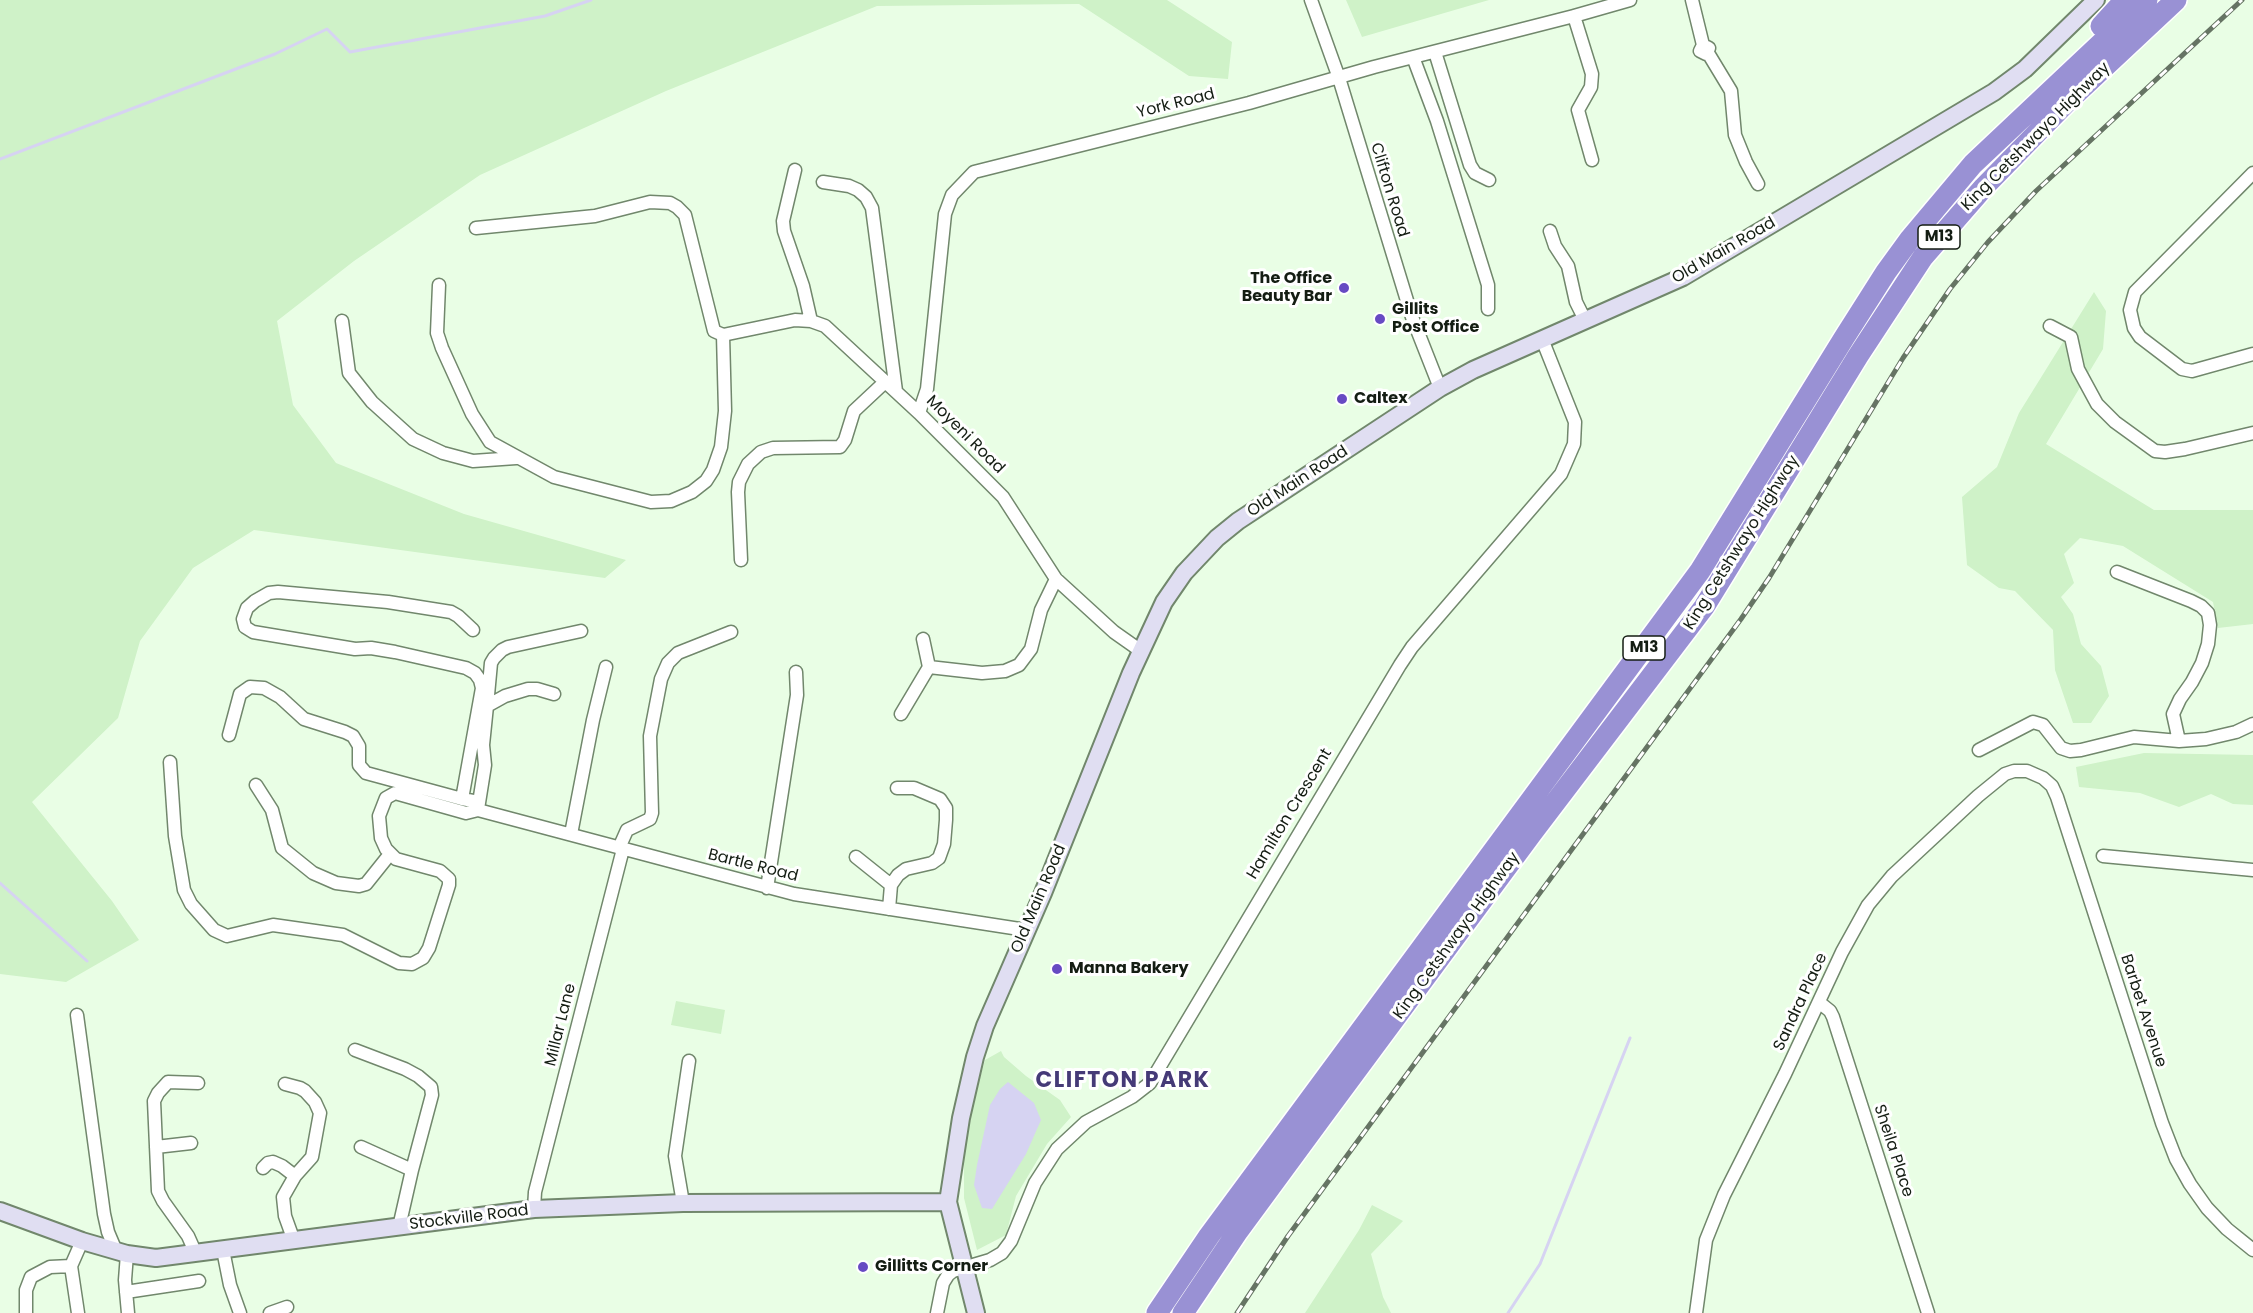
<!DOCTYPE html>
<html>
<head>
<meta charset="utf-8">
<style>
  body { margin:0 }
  canvas { display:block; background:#e9fee5 }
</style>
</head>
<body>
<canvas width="2253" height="1313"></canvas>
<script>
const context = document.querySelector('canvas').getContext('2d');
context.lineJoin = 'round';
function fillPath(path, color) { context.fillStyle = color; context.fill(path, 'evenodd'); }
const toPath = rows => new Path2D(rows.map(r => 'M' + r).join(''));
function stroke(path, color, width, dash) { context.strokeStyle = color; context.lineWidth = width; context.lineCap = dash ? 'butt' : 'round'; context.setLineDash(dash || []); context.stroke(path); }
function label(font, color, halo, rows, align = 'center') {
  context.font = font + ' Poppins,sans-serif'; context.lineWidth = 6; context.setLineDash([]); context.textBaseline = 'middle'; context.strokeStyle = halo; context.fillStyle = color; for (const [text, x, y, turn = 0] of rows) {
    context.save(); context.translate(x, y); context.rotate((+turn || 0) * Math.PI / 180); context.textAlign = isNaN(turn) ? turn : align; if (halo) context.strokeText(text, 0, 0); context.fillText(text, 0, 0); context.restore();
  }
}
const green = toPath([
  [0,0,1167,0,1232,42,1228,79,1189,76,1079,4,877,6,666,91,480,175,354,261,277,321,293,405,336,463,464,514,626,560,605,578,254,530,193,568,140,641,118,718,32,802,112,901,139,940,66,982,0,974],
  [1346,0,1489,0,1362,37],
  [2094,292,2106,311,2103,349,2046,444,2154,510,2253,510,2253,624,2218,628,2213,602,2123,546,2080,538,2064,554,2074,583,2061,597,2073,614,2081,644,2101,666,2109,696,2091,723,2073,723,2055,670,2053,630,2015,591,1999,588,1967,565,1962,497,1997,467,2019,413],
  [2144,753,2253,755,2253,805,2233,804,2211,794,2179,807,2140,793,2079,787,2076,767],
  [676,1001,725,1010,721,1034,671,1025],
  [1001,1051,1004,1057,1026,1076,1060,1100,1071,1117,1047,1144,1016,1196,1006,1235,977,1250,964,1198,964,1134,985,1060],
  [1372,1205,1403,1221,1371,1254,1383,1297,1391,1313,1305,1313,1359,1230]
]);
const water = toPath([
  [1008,1082,1034,1103,1041,1120,1026,1154,992,1209,982,1208,974,1185,977,1165,990,1105,1000,1089]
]);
const stream = toPath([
  [0,159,275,54,327,29,350,52,545,16,591,0],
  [0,883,87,961],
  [1508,1313,1540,1264,1630,1038]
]);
const street = toPath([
  [1311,0,1339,78,1412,317,1440,388],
  [1692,0,1703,45,1700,51,1706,54,1709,48,1703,45],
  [1574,16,1592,74,1591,87,1578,110,1592,160],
  [1435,52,1470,165,1475,173,1489,180],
  [1708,53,1731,91,1735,135,1746,162,1758,184],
  [1413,57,1437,121,1488,285,1488,309],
  [795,170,783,221,784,231,803,286,811,321],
  [2253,173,2135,292,2130,310,2134,328,2140,337,2182,369,2192,371,2253,354],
  [823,182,849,186,858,190,866,197,872,208,896,391],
  [476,228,595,216,650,202,670,203,677,207,685,215,714,331,723,335,795,320,811,321,825,326,919,413,1003,497,1056,579,1114,632,1141,651],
  [1550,231,1555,246,1568,266,1576,302,1585,320],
  [439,285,437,333,442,348,472,414,490,442,554,477,651,502,671,501,692,492,706,481,713,470,721,447,725,411,723,335],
  [342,321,349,373,372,402,413,439,443,453,473,461,516,458],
  [2050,326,2071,337,2078,369,2097,404,2115,422,2155,451,2165,452,2185,449,2253,433],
  [919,413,927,389,945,214,952,195,974,172,1249,103,1374,67,1574,16,1630,0],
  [741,560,738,492,739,482,748,464,761,452,773,448,840,447,845,440,854,411,885,382],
  [2117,572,2191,601,2201,606,2208,613,2210,625,2208,644,2202,663,2192,682,2180,699,2173,714,2179,741],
  [473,630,458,616,451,612,388,602,278,592,269,593,255,601,247,608,243,619,245,627,253,632,355,649,371,648,395,652,466,668,475,673,480,680,482,688,462,799,479,802],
  [923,639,929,667],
  [487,706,505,696,528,689,537,689,554,694],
  [901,714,929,667,982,673,1005,671,1019,665,1031,649,1041,610,1056,579],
  [229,735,240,694,250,687,264,688,280,697,304,719,345,732,353,736,359,746,359,765,366,773,462,799],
  [1979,750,2033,722,2043,725,2061,748,2070,751,2081,750,2134,737,2179,741,2206,739,2236,732,2253,724],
  [170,762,175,836,184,890,191,904,214,930,227,936,273,925,343,935,399,963,412,964,423,958,429,948,449,885,449,879,440,871,396,859,386,849,381,838,379,816,386,798,395,793,459,811,466,813,478,810,794,894,1026,930],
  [256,785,272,810,282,848,313,873,336,883,359,886,366,884,390,854],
  [478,809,485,765,483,745,487,706,491,663,494,658,502,650,508,647,581,631],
  [571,834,593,720,606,667],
  [619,848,627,830,650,819,652,813,650,736,661,679,668,663,678,653,731,632],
  [2103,856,2253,870],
  [856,857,891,885],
  [767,888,797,695,796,672],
  [889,909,891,885,898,875,906,869,932,863,939,858,944,844,946,820,946,808,940,799,914,788,897,788],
  [1820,1003,1830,1011,1833,1017,1928,1313],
  [77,1015,104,1214,108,1232,116,1251],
  [355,1050,405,1069,418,1076,431,1087,432,1095,412,1170],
  [285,1084,300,1088,305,1091,315,1102,320,1113,312,1157,295,1176,283,1197,285,1216,294,1241],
  [156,1147,191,1143],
  [361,1147,412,1170,399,1227],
  [263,1168,268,1163,273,1162,282,1166,295,1176],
  [683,1203,675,1156,689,1061],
  [534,1209,535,1192,623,849],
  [223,1250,230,1285,240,1313],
  [127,1254,125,1280,128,1313],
  [196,1254,188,1236,163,1201,158,1191,154,1101,158,1093,168,1082,198,1083],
  [126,1292,199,1281],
  [26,1313,26,1290,31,1277,50,1267,71,1266],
  [78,1313,71,1266,82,1241],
  [270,1313,287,1307],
  [937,1313,943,1283,948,1275,953,1271,990,1260,1002,1253,1011,1241,1035,1183,1057,1149,1086,1122,1132,1097,1150,1083,1400,665,1412,647,1561,474,1574,444,1575,422,1542,339],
  [1696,1313,1706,1240,1724,1195,1785,1074,1842,952,1868,905,1892,876,1978,796,2005,774,2014,771,2027,771,2043,778,2052,786,2057,797,2162,1123,2176,1159,2190,1184,2207,1208,2227,1229,2253,1250]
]);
const secondary = toPath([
  [0,1211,82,1241,127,1254,156,1258,534,1209,683,1203,948,1202],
  [976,1313,948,1202,961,1118,975,1057,985,1026,1043,893,1131,673,1164,602,1184,573,1217,538,1238,521,1440,388,1473,370,1683,277,1994,92,2025,69,2096,0]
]);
const highway = toPath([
  [2101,26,2125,0],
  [1157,1313,1209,1236,1700,571,1844,338,1886,272,1910,239,1973,164,2147,0],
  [1183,1313,1238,1231,1324,1114,1532,833,1704,607,1858,356,1923,257,1984,187,2067,102,2176,0]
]);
const rail = toPath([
  [1237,1313,1288,1236,1741,619,1769,578,1903,358,1950,289,1988,242,2036,191,2242,0]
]);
const markers = [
  [1344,288,6,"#674ac3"],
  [1380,319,6,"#674ac3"],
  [1342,399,6,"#674ac3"],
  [1057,969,6,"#674ac3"],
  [863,1267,6,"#674ac3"]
];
const shields = [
  [1939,237,42],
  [1644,648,42]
];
const shieldNames = [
  ["M13",1939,237],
  ["M13",1644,648]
];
const streetNames = [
  ["York Road",1176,104,-14],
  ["King Cetshwayo Highway",2036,137,-45],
  ["Clifton Road",1389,190,73],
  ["Old Main Road",1724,251,-30],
  ["Moyeni Road",965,435,45],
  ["Old Main Road",1298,482,-33],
  ["King Cetshwayo Highway",1742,543,-58],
  ["Hamilton Crescent",1290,814,-59],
  ["Bartle Road",753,866,14],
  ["Old Main Road",1039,899,-67],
  ["King Cetshwayo Highway",1457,936,-54],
  ["Sandra Place",1801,1002,-65],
  ["Barbet Avenue",2143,1011,72],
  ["Millar Lane",561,1025,-76],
  ["Sheila Place",1893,1151,72],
  ["Stockville Road",469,1218,-7]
];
const poiNames = [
  ["The Office",1332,279,"right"],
  ["Beauty Bar",1332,297,"right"],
  ["Gillits",1392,310],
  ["Post Office",1392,328],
  ["Caltex",1354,399],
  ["Manna Bakery",1069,969],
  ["Gillitts Corner",875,1267]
];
const districtNames = [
  ["CLIFTON PARK",1123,1081]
];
fillPath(green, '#cff2c8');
fillPath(water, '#d6d3f2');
stroke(stream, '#d6d3f2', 3);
stroke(street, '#71876c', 15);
stroke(secondary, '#71876c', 20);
stroke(highway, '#fff', 24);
stroke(street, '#fff', 12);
stroke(secondary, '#e0def2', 16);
stroke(highway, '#9991d4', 21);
stroke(rail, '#667464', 5);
stroke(rail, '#fff', 3, [9]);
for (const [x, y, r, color] of markers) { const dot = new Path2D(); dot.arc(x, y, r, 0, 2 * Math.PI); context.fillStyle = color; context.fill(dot); stroke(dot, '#fff', 2); }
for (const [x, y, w] of shields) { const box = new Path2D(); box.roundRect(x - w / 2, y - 12, w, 24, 4.5); context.fillStyle = '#fff'; context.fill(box); stroke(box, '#141d13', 1.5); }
label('bold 15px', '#141d13', null, shieldNames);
label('16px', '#141d13', '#fff', streetNames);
label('bold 16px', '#141d13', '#fff', poiNames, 'left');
context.letterSpacing = '1.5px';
label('bold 22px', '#453a77', '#fff', districtNames);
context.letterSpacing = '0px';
</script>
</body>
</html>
